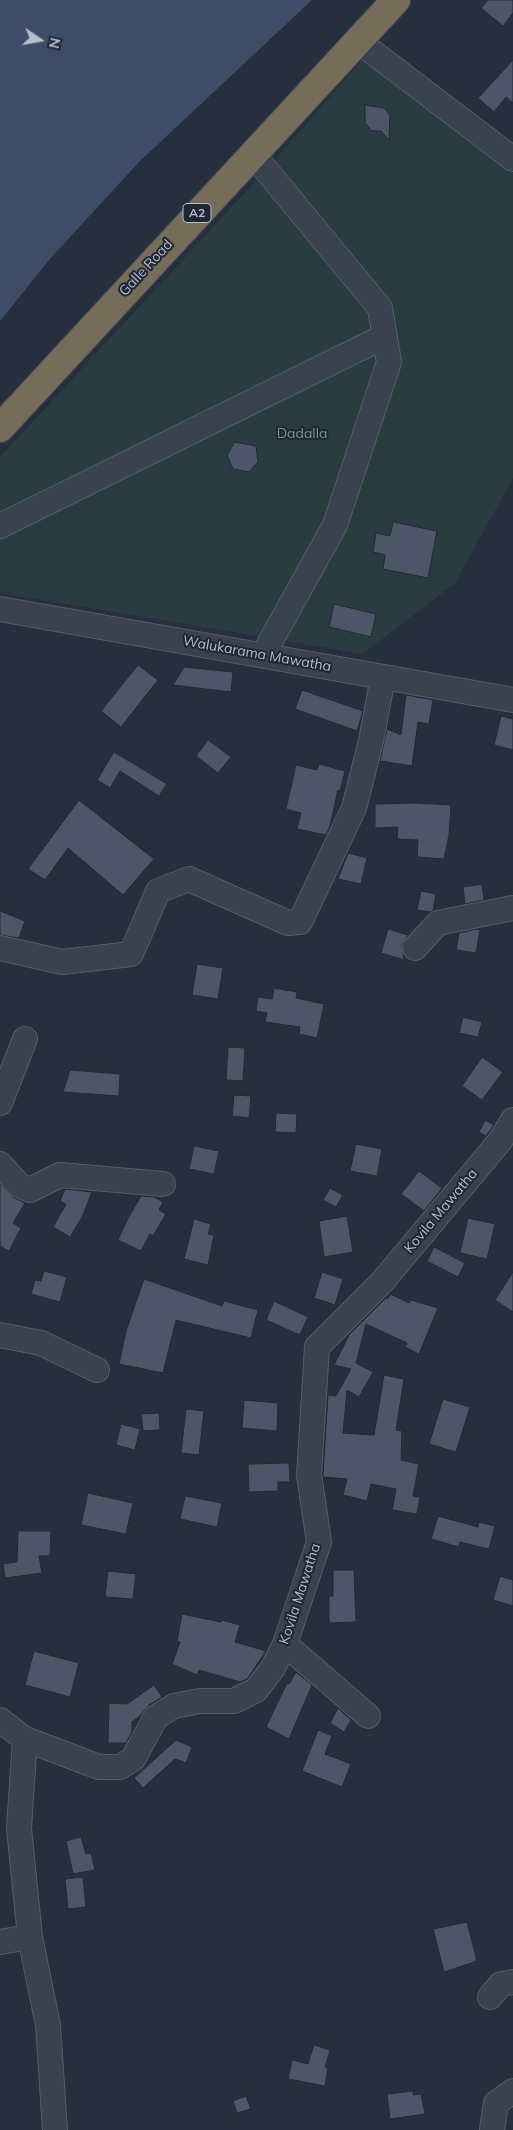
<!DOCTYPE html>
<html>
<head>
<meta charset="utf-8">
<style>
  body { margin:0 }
  #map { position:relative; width:513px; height:2130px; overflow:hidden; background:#272f3f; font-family:Mulish,sans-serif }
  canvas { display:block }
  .north { position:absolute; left:15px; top:15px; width:50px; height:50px; -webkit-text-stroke:4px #202734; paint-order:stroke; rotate:102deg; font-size:14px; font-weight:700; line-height:20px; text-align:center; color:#b8bdca }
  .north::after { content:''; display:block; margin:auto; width:18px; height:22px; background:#b8bdca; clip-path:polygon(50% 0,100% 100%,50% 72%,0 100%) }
</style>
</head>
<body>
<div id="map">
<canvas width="513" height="2130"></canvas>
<div class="north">N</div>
</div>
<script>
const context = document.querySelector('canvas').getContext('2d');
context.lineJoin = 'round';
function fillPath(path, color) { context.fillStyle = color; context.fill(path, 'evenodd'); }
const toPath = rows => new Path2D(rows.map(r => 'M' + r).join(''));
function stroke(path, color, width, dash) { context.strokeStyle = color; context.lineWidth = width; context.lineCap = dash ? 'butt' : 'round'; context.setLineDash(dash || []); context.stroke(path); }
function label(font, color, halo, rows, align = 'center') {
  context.font = font + ' Mulish,sans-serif'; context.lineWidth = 4; context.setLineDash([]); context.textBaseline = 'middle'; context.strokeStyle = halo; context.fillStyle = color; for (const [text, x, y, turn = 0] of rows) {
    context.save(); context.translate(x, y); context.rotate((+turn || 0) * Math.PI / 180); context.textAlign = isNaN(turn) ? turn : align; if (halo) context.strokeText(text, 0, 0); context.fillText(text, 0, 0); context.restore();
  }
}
const green = toPath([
  [369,52,513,162,513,478,455,583,363,654,0,593,0,457,265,171]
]);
const water = toPath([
  [0,0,312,0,139,162,49,260,0,321]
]);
const building = toPath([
  [488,0,513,0,513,13,503,26,481,8,488,0],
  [513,60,513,103,506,97,494,112,478,98,513,60],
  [365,105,384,108,390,115,389,140,381,131,372,131,365,123,365,105],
  [235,442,256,446,258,462,249,472,233,469,227,455,235,442],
  [393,522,437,531,428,578,383,569,385,555,373,552,376,533,390,536,393,522],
  [334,604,376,614,371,637,329,627,334,604],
  [138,665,158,680,121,727,101,711,138,665],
  [184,667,233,672,231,692,173,685,184,667],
  [302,690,363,711,357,731,295,709,302,690],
  [406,695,433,700,429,724,418,722,412,766,380,761,387,729,401,735,406,695],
  [501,716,513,719,513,750,494,745,501,716],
  [208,740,231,757,218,773,196,756,208,740],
  [114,752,167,784,159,796,120,771,110,788,97,780,114,752],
  [319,764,345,771,340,791,338,790,330,826,326,835,297,829,301,813,286,809,296,765,317,770,319,764],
  [79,800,154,859,123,895,68,848,45,880,28,869,79,800],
  [415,803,451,805,449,835,444,859,417,857,418,840,397,839,398,827,375,828,375,804,415,803],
  [348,853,367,858,361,884,338,879,348,853],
  [482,884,484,900,465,904,463,887,482,884],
  [421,891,436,894,433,911,430,912,417,910,421,891],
  [0,911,25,921,19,938,0,935,0,911],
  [388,929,408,935,402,945,404,960,381,953,388,929],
  [476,929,480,930,476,953,456,950,459,933,476,929],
  [197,964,223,968,218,999,192,995,197,964],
  [274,988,297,992,296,998,324,1004,317,1038,299,1034,300,1027,265,1022,267,1013,256,1011,258,997,272,999,274,988],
  [463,1017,482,1022,478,1037,459,1033,463,1017],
  [228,1047,245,1048,243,1081,226,1080,228,1047],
  [482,1057,503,1072,482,1100,462,1086,482,1057],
  [70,1070,120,1074,119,1096,63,1092,70,1070],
  [234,1095,251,1096,249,1118,232,1116,234,1095],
  [276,1113,297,1114,296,1133,275,1132,276,1113],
  [485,1120,494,1125,486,1136,479,1132,485,1120],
  [356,1144,382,1149,377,1176,350,1171,356,1144],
  [194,1146,219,1151,214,1174,189,1169,194,1146],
  [419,1171,442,1188,424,1211,401,1194,419,1171],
  [0,1184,13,1197,25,1203,13,1223,21,1228,9,1251,0,1246,0,1184],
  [330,1188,343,1195,336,1207,323,1200,330,1188],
  [65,1189,92,1192,82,1217,70,1237,53,1227,66,1204,60,1201,65,1189],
  [141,1196,154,1197,163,1202,159,1210,166,1214,153,1236,150,1234,141,1251,118,1240,127,1220,141,1196],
  [347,1216,353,1252,324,1257,319,1221,347,1216],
  [468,1218,495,1224,487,1259,460,1253,468,1218],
  [194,1219,211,1224,208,1234,214,1235,208,1265,184,1259,194,1219],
  [434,1247,465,1263,458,1277,427,1261,434,1247],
  [44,1271,67,1277,60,1302,31,1294,35,1280,41,1281,44,1271],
  [322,1272,343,1279,335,1305,314,1298,322,1272],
  [513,1272,513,1312,495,1300,513,1272],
  [144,1279,222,1306,224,1301,258,1310,251,1338,176,1320,163,1373,119,1364,126,1331,144,1279],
  [390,1294,409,1303,411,1300,438,1308,419,1354,405,1347,407,1343,366,1324,356,1363,373,1372,359,1397,347,1390,343,1433,374,1435,384,1375,404,1379,396,1430,402,1431,401,1460,419,1464,413,1496,420,1497,417,1514,392,1510,396,1489,371,1484,367,1501,343,1495,347,1479,323,1477,323,1474,328,1395,336,1396,351,1369,334,1365,349,1335,386,1298,388,1299,390,1294],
  [274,1301,308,1317,300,1335,266,1320,274,1301],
  [443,1399,470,1407,456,1452,429,1444,443,1399],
  [244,1400,278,1403,277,1431,242,1428,244,1400],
  [186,1409,204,1411,199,1455,181,1453,186,1409],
  [159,1413,160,1430,143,1431,141,1414,159,1413],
  [121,1424,140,1429,135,1450,116,1445,121,1424],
  [289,1463,290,1482,278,1482,278,1491,249,1492,248,1464,289,1463],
  [88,1493,133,1503,126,1534,81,1525,88,1493],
  [185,1496,222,1503,217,1527,180,1519,185,1496],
  [438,1516,478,1527,479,1522,495,1526,489,1549,460,1542,459,1547,431,1539,438,1516],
  [18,1531,51,1531,50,1556,39,1556,42,1573,5,1578,3,1564,17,1562,18,1531],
  [333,1570,354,1570,356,1622,329,1623,329,1596,333,1596,333,1570],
  [108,1571,136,1574,133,1599,105,1597,108,1571],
  [500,1576,513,1580,513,1606,493,1600,500,1576],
  [182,1614,221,1622,222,1620,240,1625,235,1642,266,1651,247,1679,240,1682,199,1670,197,1675,172,1664,180,1642,177,1641,182,1614],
  [34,1651,79,1663,70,1697,25,1685,34,1651],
  [296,1672,312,1685,289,1739,266,1727,287,1683,289,1684,296,1672],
  [154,1685,162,1697,149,1705,141,1715,132,1722,132,1732,126,1743,108,1743,109,1703,127,1704,154,1685],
  [338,1708,351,1720,344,1732,330,1723,338,1708],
  [318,1730,332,1736,325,1754,351,1764,342,1787,302,1771,318,1730],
  [176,1740,192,1747,186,1763,175,1759,143,1788,134,1778,176,1740],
  [81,1837,86,1854,91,1853,95,1870,73,1874,66,1841,81,1837],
  [83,1877,86,1907,68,1909,65,1879,83,1877],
  [467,1922,477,1961,444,1972,433,1929,467,1922],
  [314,2045,330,2050,325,2067,328,2068,325,2086,288,2079,292,2060,308,2064,314,2045],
  [413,2091,413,2095,421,2094,425,2114,390,2119,387,2094,413,2091],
  [246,2096,251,2109,237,2113,233,2101,246,2096]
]);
const minor = toPath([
  [358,41,513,159],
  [252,153,380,308,389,362,335,525,263,655],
  [0,526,385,336],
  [0,609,513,700],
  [0,948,62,962,131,954,158,891,189,879,288,923,300,922,354,808,371,741,383,677],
  [415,948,438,923,513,908],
  [0,1103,25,1039],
  [0,1164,19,1185,30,1190,60,1175,163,1184],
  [0,1335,41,1343,97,1370],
  [285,1644,368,1716],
  [0,1720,25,1739,99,1767,120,1767,133,1759,156,1717,174,1706,200,1701,234,1701,256,1690,273,1668,285,1644,319,1542,309,1475,317,1347,382,1282,500,1141,513,1120],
  [25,1739,19,1828,30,1937,48,2025,55,2130],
  [0,1942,30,1937],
  [490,1997,501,1984,513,1982],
  [492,2130,496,2103,513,2091]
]);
const highway = toPath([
  [0,428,396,0]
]);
const shields = [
  [197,213,28]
];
const shieldNames = [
  ["A2",197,213]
];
const streetNames = [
  ["Galle Road",146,268,-47],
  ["Walukarama Mawatha",257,654,10],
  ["Kovila Mawatha",441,1211,-50],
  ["Kovila Mawatha",300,1594,-72]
];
const parkNames = [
  ["Dadalla",302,434]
];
fillPath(green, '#293c40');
fillPath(water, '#3e4c67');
fillPath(building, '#4d5668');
stroke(building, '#222936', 1);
stroke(minor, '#565d6a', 26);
stroke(highway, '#434a57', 30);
stroke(minor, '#3b424f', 24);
stroke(highway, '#756c59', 28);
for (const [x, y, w] of shields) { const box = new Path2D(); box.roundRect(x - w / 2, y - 9.5, w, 19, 4); context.fillStyle = '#202734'; context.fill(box); stroke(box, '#b8bdca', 1); }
label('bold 12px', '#b8bdca', null, shieldNames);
label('14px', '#b8bdca', '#202734', streetNames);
label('14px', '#70997d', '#202734', parkNames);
</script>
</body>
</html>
